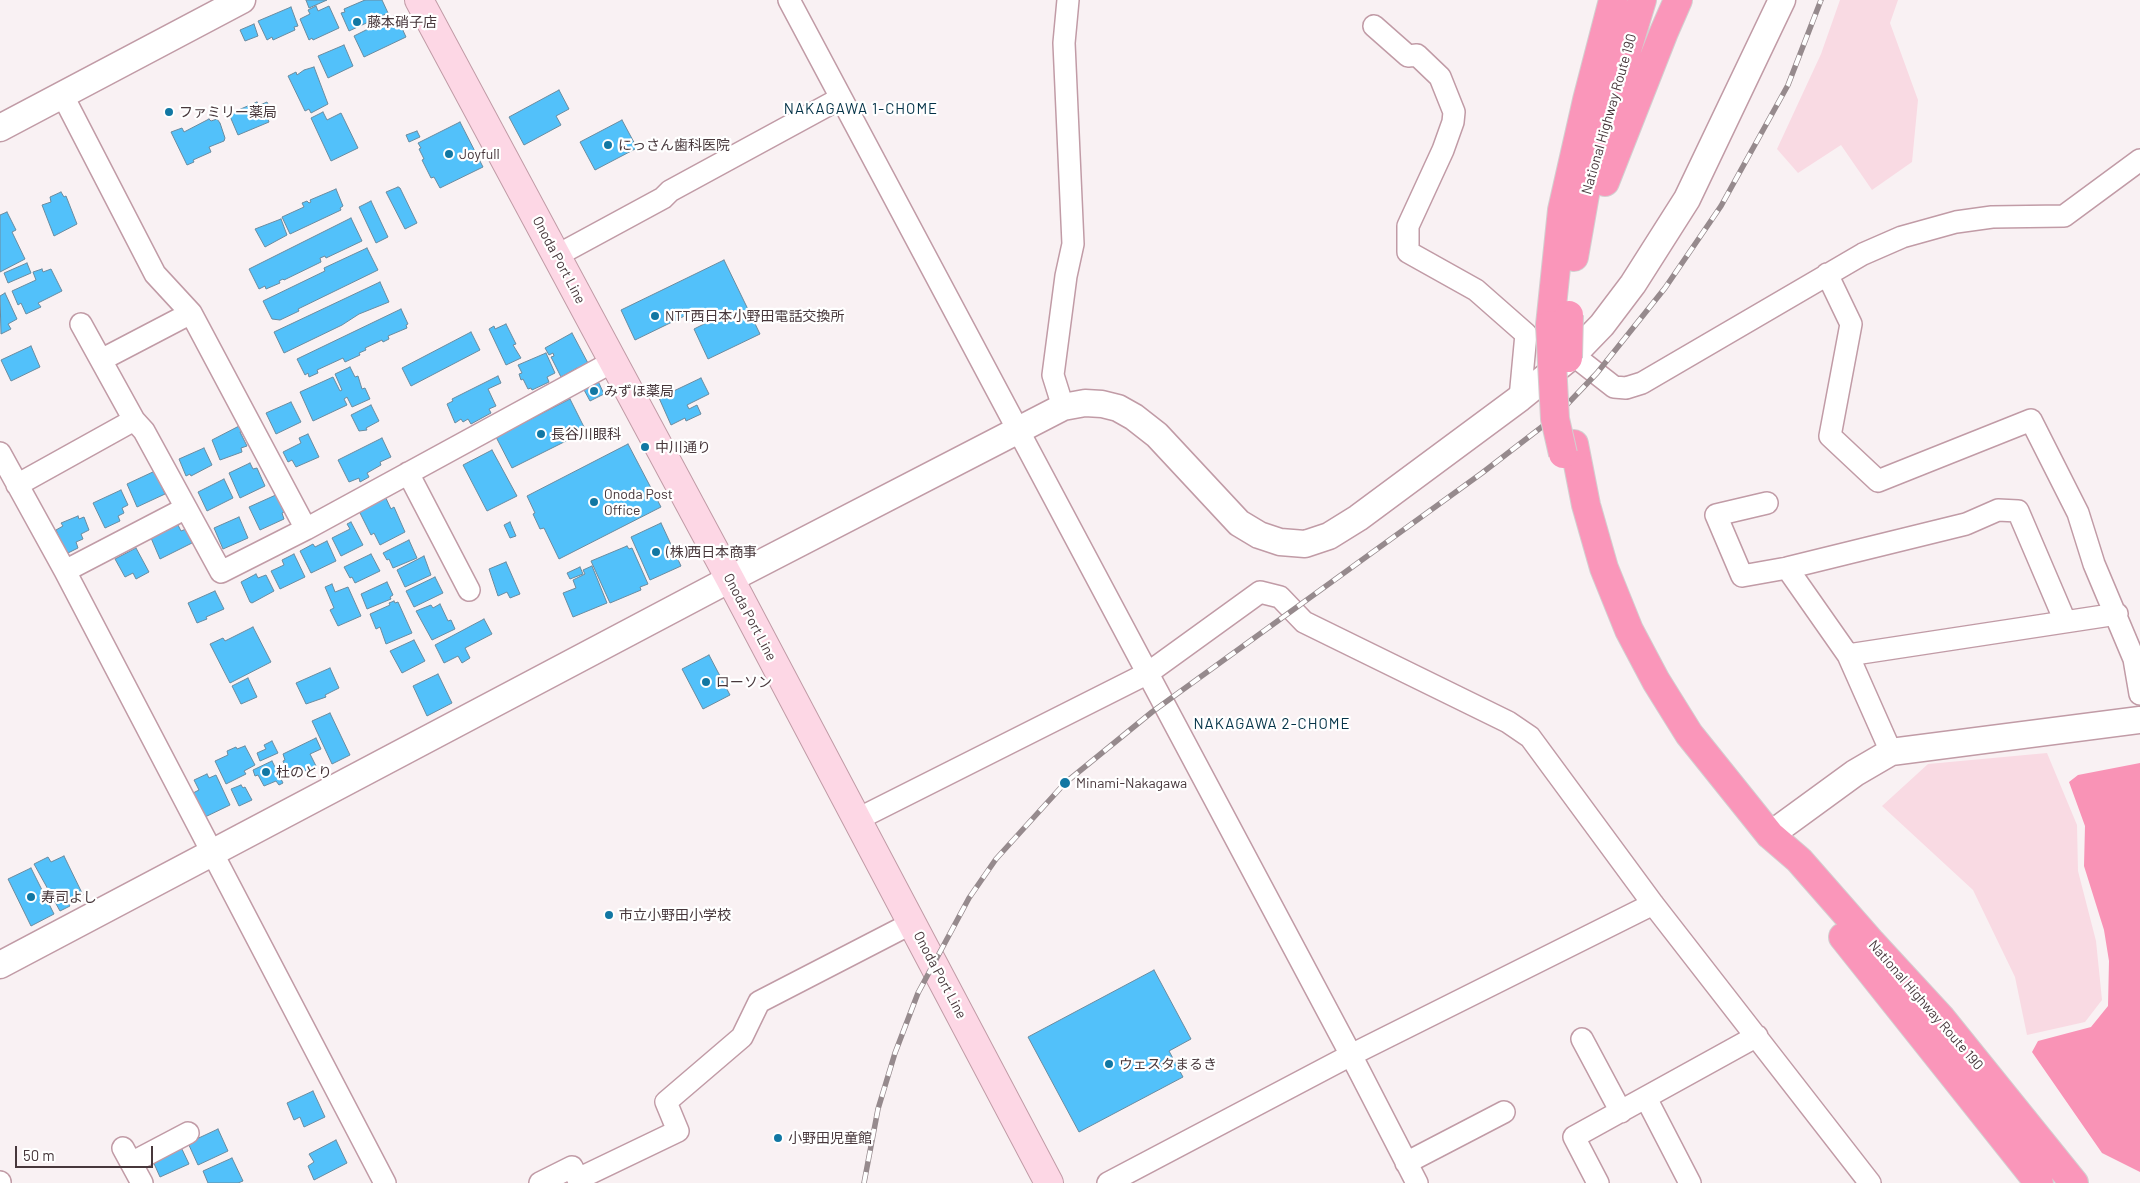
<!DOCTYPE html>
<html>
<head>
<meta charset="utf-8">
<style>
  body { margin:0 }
  #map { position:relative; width:2140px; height:1183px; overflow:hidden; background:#f9f1f3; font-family:Barlow,sans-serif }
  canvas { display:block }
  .scale { position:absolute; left:15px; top:1146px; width:138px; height:22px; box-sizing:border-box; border:2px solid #47373b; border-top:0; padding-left:6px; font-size:15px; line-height:18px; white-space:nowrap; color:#47373b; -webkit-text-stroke:4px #fff; paint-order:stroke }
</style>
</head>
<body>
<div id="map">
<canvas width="2140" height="1183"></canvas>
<div class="scale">50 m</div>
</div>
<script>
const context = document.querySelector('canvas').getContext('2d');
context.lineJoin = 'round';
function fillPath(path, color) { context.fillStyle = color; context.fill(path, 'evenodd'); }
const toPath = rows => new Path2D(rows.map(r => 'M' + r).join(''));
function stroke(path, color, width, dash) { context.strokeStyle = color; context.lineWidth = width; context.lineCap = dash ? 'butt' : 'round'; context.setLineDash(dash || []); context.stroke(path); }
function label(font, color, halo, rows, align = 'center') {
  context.font = font + ' Barlow,"Noto Sans JP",sans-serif'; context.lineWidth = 4.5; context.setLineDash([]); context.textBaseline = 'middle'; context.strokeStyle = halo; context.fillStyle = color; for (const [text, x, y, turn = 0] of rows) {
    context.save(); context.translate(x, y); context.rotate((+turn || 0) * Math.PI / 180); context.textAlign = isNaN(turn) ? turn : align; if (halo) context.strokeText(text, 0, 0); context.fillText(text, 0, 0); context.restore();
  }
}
const green = toPath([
  [1840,0,1898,0,1890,23,1918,100,1912,162,1872,190,1841,145,1798,173,1777,149,1821,54],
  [2047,753,2077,825,2078,871,2096,941,2102,1000,2085,1022,2027,1035,2015,977,1973,890,1882,806,1928,764]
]);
const water = toPath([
  [2140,763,2140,1172,2102,1153,2032,1052,2038,1041,2091,1027,2108,1006,2109,961,2104,930,2084,866,2085,826,2069,782,2078,775]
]);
const building = toPath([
  [306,0,327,0,309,8,306,0],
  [365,0,382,0,388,13,349,31,341,13,345,12,344,9,365,0],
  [316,6,318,11,329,6,339,28,313,40,312,38,309,40,300,19,310,14,308,10,316,6],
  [291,7,298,26,294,27,295,30,273,40,272,37,267,40,258,21,291,7],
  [396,15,406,37,364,57,354,36,396,15],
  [254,24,258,36,245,41,240,30,254,24],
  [344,45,353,66,328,78,318,56,344,45],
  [314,67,328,104,311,113,309,109,305,111,288,76,296,72,297,75,304,70,314,67],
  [559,90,569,109,556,116,561,125,524,145,509,117,559,90],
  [257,102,260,105,267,102,273,114,267,117,269,122,238,135,229,114,257,102],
  [323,112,327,120,341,113,358,148,331,161,311,118,323,112],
  [209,119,211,121,217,119,220,123,225,138,224,141,209,147,211,152,193,160,194,162,187,165,171,132,182,128,184,132,209,119],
  [622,120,637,148,595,170,580,142,622,120],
  [460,122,483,167,440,188,434,177,431,178,422,160,424,159,419,149,421,148,418,143,460,122],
  [417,131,420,137,409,142,406,135,417,131],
  [398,187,400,188,417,223,405,229,386,192,398,187],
  [336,189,343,206,340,208,341,210,290,234,282,217,304,207,302,203,307,201,309,203,311,202,310,200,336,189],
  [61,192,64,197,66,196,77,224,54,236,42,205,51,202,50,197,61,192],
  [371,201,388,237,376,243,359,207,371,201],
  [7,212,16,230,12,232,25,259,0,272,0,215,7,212],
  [351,218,362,241,326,258,325,256,320,258,321,262,284,280,283,279,279,281,280,283,266,289,265,286,259,289,249,269,351,218],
  [281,219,287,235,265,247,255,229,281,219],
  [367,248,378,270,298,309,299,311,280,320,272,319,263,301,325,271,324,268,367,248],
  [724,260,760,334,708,359,694,329,708,322,701,308,635,340,621,310,724,260],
  [27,263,31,273,8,283,4,273,27,263],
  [42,269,43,272,51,269,62,291,38,303,41,307,26,314,21,303,18,305,12,291,36,280,33,272,42,269],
  [380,282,389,302,359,314,342,325,284,353,274,332,380,282],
  [5,293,17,319,8,324,11,329,1,334,0,296,5,293],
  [401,309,408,324,406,325,407,328,388,336,389,339,383,342,382,340,365,348,366,350,359,353,360,355,345,362,343,358,317,370,318,373,309,377,308,373,305,375,297,359,401,309],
  [506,324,516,344,513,345,521,358,506,365,489,329,494,326,495,329,506,324],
  [471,332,480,350,411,386,402,368,471,332],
  [572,333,589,365,578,371,577,368,561,377,551,357,554,356,553,353,549,355,545,348,572,333],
  [31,346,40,367,11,381,1,360,31,346],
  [546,353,555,373,547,377,549,382,532,390,531,388,528,389,523,379,521,380,519,374,522,373,518,365,546,353],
  [350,367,355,377,358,376,362,389,365,388,370,399,352,407,347,397,344,399,347,405,313,421,300,392,333,377,340,391,342,390,335,374,350,367],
  [498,376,501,383,488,389,496,406,489,409,491,413,471,424,468,419,463,422,461,419,455,423,447,404,453,401,452,399,498,376],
  [701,378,709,394,687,405,689,409,697,405,701,414,686,421,685,418,671,425,659,398,701,378],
  [598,381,604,394,590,401,583,388,598,381],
  [570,399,586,431,512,468,496,437,570,399],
  [291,402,301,422,276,434,266,413,291,402],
  [371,405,379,421,366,428,367,430,359,431,351,415,371,405],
  [243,424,245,430,240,432,247,446,241,448,242,452,220,460,212,440,243,424],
  [308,434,319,457,296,467,292,460,288,462,283,452,301,443,299,438,308,434],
  [382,438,391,457,380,462,381,465,367,473,369,477,360,482,359,478,349,482,338,460,382,438],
  [628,444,661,507,559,559,544,528,540,529,533,514,535,513,527,496,628,444],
  [204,448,212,465,191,476,190,474,186,476,179,459,204,448],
  [492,450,517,496,487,511,463,465,492,450],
  [250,463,253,469,257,468,265,486,240,498,229,473,250,463],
  [155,471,165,494,137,507,127,484,155,471],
  [224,479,233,498,207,511,198,492,224,479],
  [121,490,128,505,122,508,124,513,118,516,120,521,105,528,93,503,121,490],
  [278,494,283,505,284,512,282,513,284,519,260,530,249,507,278,494],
  [384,494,391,509,394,507,405,532,380,545,374,533,371,535,359,511,384,494],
  [78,516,79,519,84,517,89,530,81,534,83,539,76,542,78,548,66,554,56,530,63,526,61,523,78,516],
  [239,517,248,538,223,549,214,528,239,517],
  [351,522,363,545,341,556,332,538,350,529,347,524,351,522],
  [510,522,516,536,510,538,504,525,510,522],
  [661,523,681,566,650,580,631,537,661,523],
  [178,525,181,531,186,529,192,543,160,559,151,538,178,525],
  [409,540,417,558,393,568,389,559,387,560,383,553,409,540],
  [327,541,336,561,311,573,300,551,313,544,315,547,327,541],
  [627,546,629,549,632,548,648,584,640,587,641,590,610,603,591,561,627,546],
  [136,548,149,572,136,579,133,573,125,577,115,559,136,548],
  [294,554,305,577,280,589,271,571,284,565,282,560,294,554],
  [371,554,380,571,355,583,352,577,350,578,344,567,371,554],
  [424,556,431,575,405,587,397,570,424,556],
  [506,562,520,594,510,598,507,592,498,596,489,569,506,562],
  [592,566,607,603,573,617,563,593,576,588,573,580,585,574,583,570,592,566],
  [580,567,583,574,570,579,567,573,580,567],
  [256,574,258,578,266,575,274,591,252,603,250,602,241,582,256,574],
  [435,577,443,593,414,607,406,591,435,577],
  [387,582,393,595,390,597,391,599,367,609,361,594,387,582],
  [332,584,335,592,348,587,361,616,338,626,330,610,334,608,325,587,332,584],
  [215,591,224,609,206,617,207,619,197,623,188,603,215,591],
  [394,601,395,603,398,602,412,633,386,644,380,627,376,629,370,614,390,605,389,603,394,601],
  [440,604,448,621,451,620,455,629,432,640,416,611,431,605,433,608,440,604],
  [484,619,492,634,465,648,470,658,462,663,458,656,444,663,435,645,484,619],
  [253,627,271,662,230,683,210,644,223,638,225,641,253,627],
  [414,640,425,661,402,673,390,651,414,640],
  [709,655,730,695,703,709,682,669,709,655],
  [330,668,339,688,325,695,326,697,306,704,296,683,330,668],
  [438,674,452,703,427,716,413,686,438,674],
  [248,678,257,697,241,704,232,686,248,678],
  [330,713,350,755,332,764,312,721,330,713],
  [316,738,321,749,310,754,316,766,290,778,283,761,285,760,283,754,316,738],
  [272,741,278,753,260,761,257,753,266,749,264,745,272,741],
  [245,746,255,765,244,771,246,774,226,784,215,761,228,755,227,751,236,747,237,749,245,746],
  [272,761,283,783,279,785,276,781,264,786,258,775,255,776,253,770,272,761],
  [207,774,209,778,216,775,230,805,205,817,193,793,199,790,194,780,207,774],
  [241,785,243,788,245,787,252,800,239,806,231,789,241,785],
  [64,856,83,895,68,903,70,906,60,911,34,864,48,857,51,862,64,856],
  [31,868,54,914,31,926,8,879,31,868],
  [1154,970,1191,1039,1169,1051,1183,1077,1079,1132,1028,1037,1154,970],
  [313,1091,325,1117,304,1127,300,1117,294,1120,287,1103,313,1091],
  [218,1129,228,1151,198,1165,188,1143,218,1129],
  [336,1140,347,1163,314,1180,308,1166,314,1162,309,1154,336,1140],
  [180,1145,189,1164,160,1177,152,1159,180,1145],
  [232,1158,243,1181,238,1183,208,1183,203,1171,232,1158]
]);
const minor = toPath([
  [789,0,1351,1055,1417,1183],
  [1374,26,1408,56,1417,55,1440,77,1454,112,1453,122,1443,150,1408,226,1408,252,1476,290,1526,334,1520,398],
  [63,96,155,274,191,313,306,529],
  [556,256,663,198,670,191,841,98],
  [1827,274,1851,324,1830,436,1878,481,2031,420,2078,513,2094,564,2134,659,2140,694],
  [81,324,134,420,144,431,221,572,306,529,614,361],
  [1573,355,1614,387,1626,388,1642,383,1863,254,1902,237,1956,222,1992,217,2064,216,2140,160],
  [101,360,191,313],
  [1063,407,1053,375,1066,276,1073,244,1064,43,1068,0],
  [0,453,65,571,385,1183],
  [408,473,469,590],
  [17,485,134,420],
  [1767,503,1716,515,1742,576,1787,568,1966,524,1998,510,2018,511,2065,621],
  [1787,568,1848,655,1891,752],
  [65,571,186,508],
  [1848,655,2117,614],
  [858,819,1148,673,1260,592,1280,597,1304,622,1508,722,1530,737,1653,904,1870,1183],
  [1582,1039,1621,1112],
  [1646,1098,1690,1183],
  [123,1148,142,1183],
  [131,1163,188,1133],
  [1406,1163,1504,1112],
  [0,1182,0,1183],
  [540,1183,572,1167,578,1179,678,1131,666,1102,742,1037,759,1002,912,923],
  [1108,1183,1351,1055,1653,904],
  [1598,1183,1574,1137,1757,1036]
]);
const tertiary = toPath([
  [0,128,242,0],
  [1770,835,1855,773,1891,752,2140,720],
  [0,965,730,579,1063,407,1085,403,1102,404,1118,408,1134,417,1157,435,1239,523,1259,535,1280,542,1305,544,1329,536,1358,518,1520,398,1573,355,1602,325,1633,284,1687,199,1782,0]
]);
const secondary = toPath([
  [419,0,730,579,1049,1183]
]);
const trunk = toPath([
  [1605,182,1664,32,1678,0],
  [1574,257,1587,183,1642,0],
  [1550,325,1562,210,1587,100,1613,0],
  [1574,444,1586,505,1604,568,1629,630,1656,681,1689,734,1770,835,1799,860,1870,941,1941,1018,2074,1183],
  [1843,937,2039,1183]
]);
const rail = toPath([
  [864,1183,878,1109,895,1053,918,993,969,898,996,859,1065,783,1152,712,1482,473,1556,416,1597,373,1665,288,1721,206,1788,85,1821,0]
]);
const trunkBridge = toPath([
  [1550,325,1555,419,1563,454],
  [1568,358,1569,315]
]);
const markers = [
  [357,22,5,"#1177a3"],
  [169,112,5,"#1177a3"],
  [608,145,5,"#1177a3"],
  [449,154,5,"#1177a3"],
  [655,316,5,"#1177a3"],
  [594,391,5,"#1177a3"],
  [541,434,5,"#1177a3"],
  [645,447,5,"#1177a3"],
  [594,502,5,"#1177a3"],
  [656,552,5,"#1177a3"],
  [706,682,5,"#1177a3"],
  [266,772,5,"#1177a3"],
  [1065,783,6,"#1177a3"],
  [31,897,5,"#1177a3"],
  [609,915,5,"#1177a3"],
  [1109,1064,5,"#1177a3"],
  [778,1138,5,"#1177a3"]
];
const poiNames = [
  ["藤本硝子店",367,22],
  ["ファミリー薬局",179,112],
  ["にっさん歯科医院",618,145],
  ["Joyfull",459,154],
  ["NTT西日本小野田電話交換所",665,316],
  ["みずほ薬局",604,391],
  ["長谷川眼科",551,434],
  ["中川通り",655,447],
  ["Onoda Post",604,494],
  ["Office",604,510],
  ["(株)西日本商事",666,552],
  ["ローソン",716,682],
  ["杜のとり",276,772],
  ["Minami-Nakagawa",1076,783],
  ["寿司よし",41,897],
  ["市立小野田小学校",619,915],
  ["ウェスタまるき",1119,1064],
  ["小野田児童館",788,1138]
];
const streetNames = [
  ["National Highway Route 190",1609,114,-74],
  ["Onoda Port Line",559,260,62],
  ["Onoda Port Line",750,617,62],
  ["Onoda Port Line",940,975,62],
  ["National Highway Route 190",1926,1005,49]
];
const neighbourhoodNames = [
  ["NAKAGAWA 1-CHOME",861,109],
  ["NAKAGAWA 2-CHOME",1272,724]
];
fillPath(green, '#f9dae3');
fillPath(water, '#f993b6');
fillPath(building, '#52c1fa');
stroke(building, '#6a8b9f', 1);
stroke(minor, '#c19ba6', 24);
stroke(tertiary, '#c19ba6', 29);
stroke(secondary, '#c19ba6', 30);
stroke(trunk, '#d3cfd0', 30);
stroke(minor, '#fff', 21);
stroke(tertiary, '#fff', 26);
stroke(secondary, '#fdd7e5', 28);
stroke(trunk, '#fa96ba', 28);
stroke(rail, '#968a8d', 5.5);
stroke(rail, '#fff', 4, [11]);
stroke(trunkBridge, '#d3cfd0', 30, []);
stroke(trunkBridge, '#fa96ba', 28);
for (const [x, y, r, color] of markers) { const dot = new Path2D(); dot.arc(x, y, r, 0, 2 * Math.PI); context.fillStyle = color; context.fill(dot); stroke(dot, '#fff', 2); }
label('14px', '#47373b', '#fff', poiNames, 'left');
label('14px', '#47373b', '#fff', streetNames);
context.letterSpacing = '1px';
label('15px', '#033247', '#fff', neighbourhoodNames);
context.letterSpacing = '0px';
</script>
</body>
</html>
